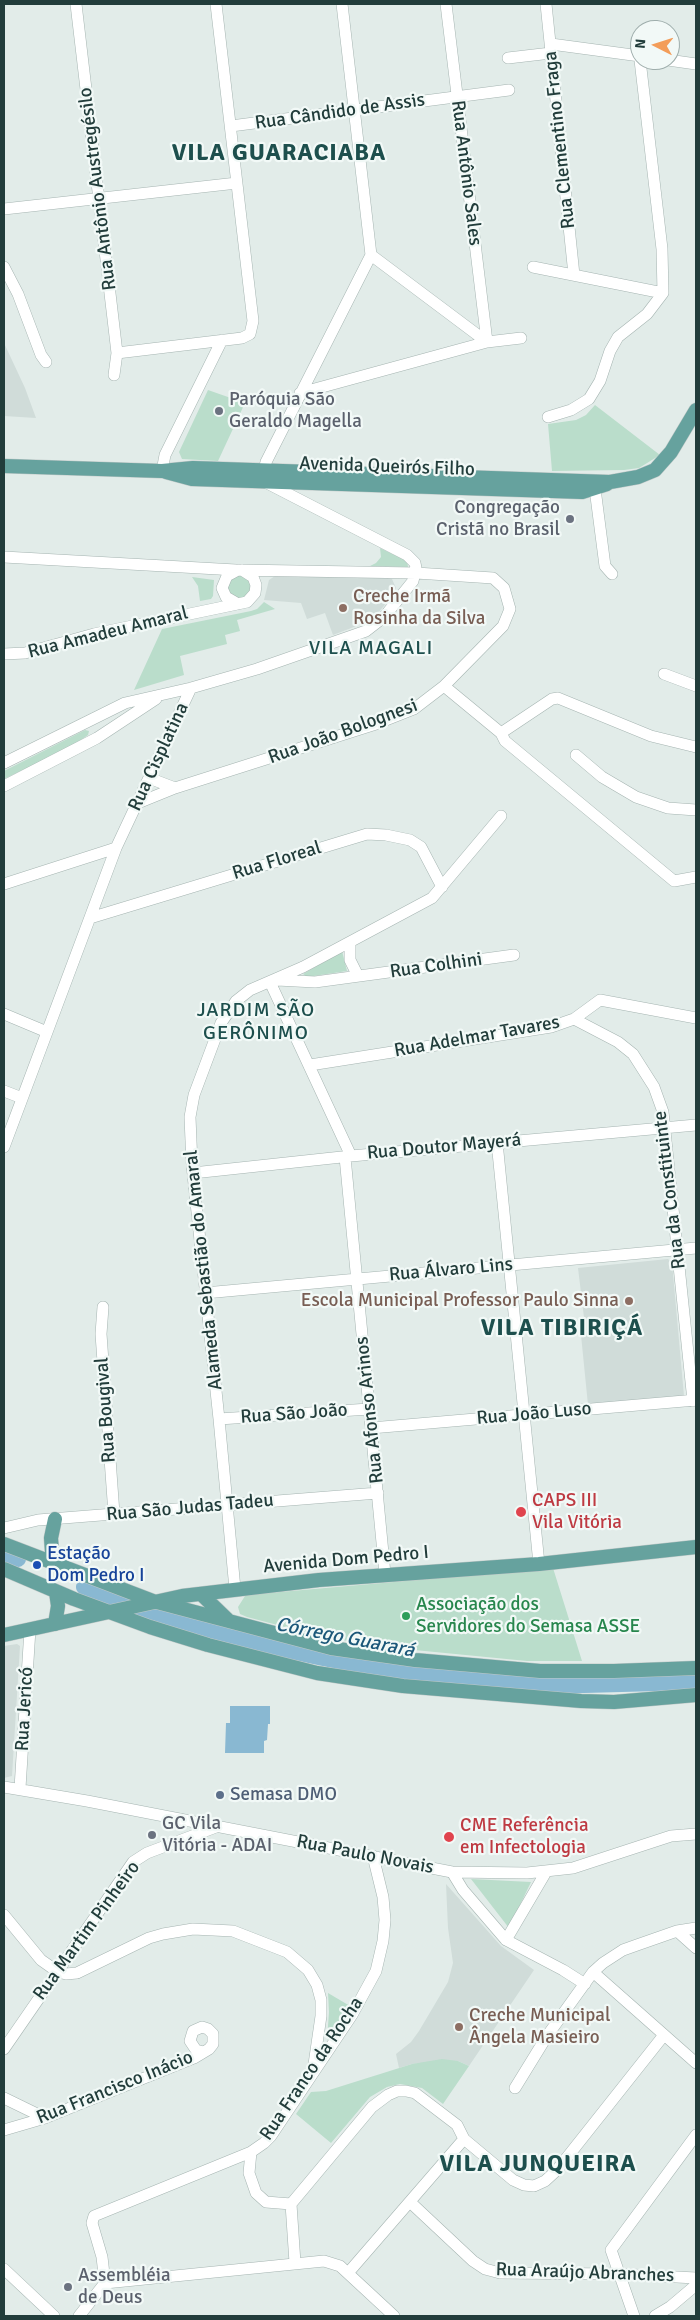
<!DOCTYPE html>
<html>
<head>
<meta charset="utf-8">
<style>
  body { margin:0 }
  #map { position:relative; width:700px; height:2320px; overflow:hidden; background:#e2ece9; font-family:Signika,sans-serif }
  canvas { display:block }
  .frame { position:absolute; inset:0; border:5px solid #223d3b; pointer-events:none }
  .north { position:absolute; left:630px; top:20px; width:50px; height:50px; box-sizing:border-box; background:#f2f9f7; border:1px solid #9faeac; border-radius:50%; rotate:275deg; font-size:14px; font-weight:700; line-height:20px; text-align:center; color:#223d3b }
  .north::after { content:''; display:block; margin:auto; width:18px; height:22px; background:#f39d59; clip-path:polygon(50% 0,100% 100%,50% 72%,0 100%) }
</style>
</head>
<body>
<div id="map">
<canvas width="700" height="2320"></canvas>
<div class="frame"></div>
<div class="north">N</div>
</div>
<script>
const context = document.querySelector('canvas').getContext('2d');
context.lineJoin = 'round';
function fillPath(path, color) { context.fillStyle = color; context.fill(path, 'evenodd'); }
const toPath = rows => new Path2D(rows.map(r => 'M' + r).join(''));
function stroke(path, color, width, dash) { context.strokeStyle = color; context.lineWidth = width; context.lineCap = dash ? 'butt' : 'round'; context.setLineDash(dash || []); context.stroke(path); }
function label(font, color, halo, rows, align = 'center') {
  context.font = font + ' Signika,sans-serif'; context.lineWidth = 4.5; context.setLineDash([]); context.textBaseline = 'middle'; context.strokeStyle = halo; context.fillStyle = color; for (const [text, x, y, turn = 0] of rows) {
    context.save(); context.translate(x, y); context.rotate((+turn || 0) * Math.PI / 180); context.textAlign = isNaN(turn) ? turn : align; if (halo) context.strokeText(text, 0, 0); context.fillText(text, 0, 0); context.restore();
  }
}
const built = toPath([
  [4,343,25,388,36,418,4,416],
  [275,576,388,578,392,579,396,588,395,593,377,614,367,622,333,635,325,613,307,619,301,603,264,600,269,580],
  [668,1259,672,1263,684,1396,588,1405,581,1335,586,1334,578,1268],
  [17,1644,20,1646,12,1776,4,1778,4,1646],
  [446,1884,501,1946,534,1970,469,2066,458,2061,412,2064,399,2068,396,2054,411,2042,419,2031,448,1982,453,1963,448,1928]
]);
const green = toPath([
  [208,390,245,403,218,461,182,459,179,452],
  [595,405,660,455,639,468,624,470,552,471,548,424,576,420,586,415],
  [380,548,407,561,408,567,370,566,376,563,381,557],
  [237,574,248,578,252,589,245,599,233,598,226,585],
  [192,577,214,580,213,596,211,599,200,601,198,586],
  [264,602,275,609,237,620,240,631,225,635,227,644,180,656,184,675,134,690,162,629,251,611,257,609],
  [85,730,89,731,88,735,71,747,4,779,4,771],
  [342,951,347,971,307,977,303,974],
  [553,1568,582,1661,527,1661,394,1648,323,1637,247,1617,240,1614,238,1607,245,1596,257,1594],
  [471,1879,531,1882,509,1928],
  [328,1993,350,2006,327,2040,329,2012],
  [442,2059,458,2061,469,2066,443,2104,422,2088,400,2084,387,2087,370,2097,331,2143,296,2114,311,2092,326,2091,412,2064]
]);
const water = toPath([
  [230,1706,270,1706,270,1724,268,1724,267,1740,264,1741,264,1753,225,1753,226,1723,230,1723]
]);
const river = toPath([
  [4,1554,18,1559],
  [84,1587,137,1608,177,1621,280,1649,385,1671,547,1686,696,1682]
]);
const minor = toPath([
  [76,4,117,353,114,375],
  [446,4,487,342],
  [546,4,574,275],
  [551,44,640,56],
  [508,58,551,53],
  [668,60,696,64],
  [231,126,509,90],
  [4,209,237,183],
  [371,255,487,342],
  [4,267,18,294,41,355,46,362],
  [533,267,663,293],
  [117,353,242,338,250,334,253,321,216,4],
  [300,393,487,342,521,338],
  [548,417,571,410,589,399,600,381,610,351,618,337,647,314,663,293,662,249,640,60],
  [162,471,165,455,222,340],
  [594,481,605,566,612,574],
  [4,557,236,570],
  [4,654,25,653,94,634,247,602,255,593,256,585,253,577,242,570],
  [664,674,696,686],
  [444,686,501,733,552,699,558,698,651,736,696,747],
  [501,733,505,741,674,881,696,877],
  [576,755,602,777,636,797,668,808,696,810],
  [4,763,125,703,191,688,257,669,366,631,384,617,413,581,416,568,415,563,407,555,265,482,264,470,266,462,371,255,342,4],
  [149,778,175,788],
  [4,786,97,738,156,699],
  [138,803,175,788,376,724,414,709,444,686,503,626,510,609,504,588,493,578,416,573,238,570,227,576,222,588,226,597,238,604],
  [4,884,116,848],
  [90,918,367,834,386,835,410,840,421,847,442,887],
  [350,942,350,960,358,976],
  [277,980,315,982,514,955],
  [270,982,351,1156],
  [4,1014,47,1032],
  [574,1019,618,1042,633,1054,654,1087,663,1112,693,1401],
  [310,1065,551,1027,574,1019,600,1000,696,1018],
  [4,1091,22,1098],
  [497,1142,539,1564],
  [4,1147,116,848,191,688],
  [345,1157,385,1574],
  [193,1173,351,1156,696,1125],
  [205,1293,696,1248],
  [103,1307,101,1334,114,1514],
  [219,1419,369,1409],
  [371,1428,696,1400],
  [4,1528,38,1520,378,1493],
  [235,1589,219,1419,192,1165,190,1117,194,1095,221,1023,236,1001,250,990,303,967,432,898,501,816],
  [4,1787,87,1801,452,1872,527,1873,573,1868,671,1836,696,1834],
  [20,1788,30,1629],
  [452,1872,463,1890,506,1940,563,1970,585,1984],
  [4,1915,41,1960,58,1972,66,1974,77,1973,149,1938,163,1934,193,1929,233,1931,287,1952,308,1970,317,1985,321,2000,321,2016,313,2071],
  [677,1931,696,1948],
  [506,1940,546,1872],
  [593,1972,696,2063],
  [4,2049,133,1862,147,1853,216,1827],
  [515,2088,547,2036,593,1972,603,1963,623,1950,637,1945,677,1931,696,1928],
  [4,2098,45,2118],
  [4,2130,45,2118,194,2058,209,2049,213,2044,213,2034,208,2029,202,2027,193,2031,190,2041,196,2050,203,2052],
  [251,2152,249,2173,256,2193,266,2202,291,2204,372,2107,388,2095,397,2091,406,2091,415,2093,457,2125,464,2139,513,2180,524,2185,534,2186,545,2181,557,2170,664,2035],
  [410,2202,473,2261,485,2269,500,2273,619,2274,696,2278],
  [291,2204,295,2263],
  [4,2269,54,2316],
  [348,2273,464,2139],
  [105,2283,324,2261,340,2266,394,2316],
  [79,2316,105,2283,102,2257,92,2223,94,2216,251,2152,264,2143,271,2136,352,2015,376,1971,383,1941,385,1920,383,1897,373,1856],
  [634,2316,611,2250,696,2135],
  [655,2316,670,2307,696,2285]
]);
const major = toPath([
  [4,466,162,471,193,468,610,482,638,477,655,470,671,452,696,410],
  [166,472,192,479,582,492,607,484],
  [55,1519,51,1538,52,1552,56,1565],
  [4,1544,153,1601,331,1648,415,1660,540,1671,614,1671,696,1668],
  [4,1569,74,1599,150,1627,208,1645,317,1673,403,1686,581,1701,614,1702,696,1695],
  [201,1594,229,1621],
  [55,1624,58,1606,56,1592],
  [4,1635,182,1596,319,1580,539,1564,696,1547]
]);
const markers = [
  [219,411,5,"#6b7280"],
  [570,519,5,"#6b7280"],
  [343,608,5,"#8d6e63"],
  [629,1301,5,"#8d6e63"],
  [521,1512,6,"#e0444e"],
  [37,1565,5,"#1a4fb4"],
  [406,1616,5,"#2e9e5b"],
  [220,1795,5,"#5c6f8a"],
  [152,1835,5,"#6b7280"],
  [449,1837,6,"#e0444e"],
  [459,2027,5,"#8d6e63"],
  [68,2287,5,"#6b7280"]
];
const streetNames = [
  ["Rua Cândido de Assis",340,112,-8],
  ["Rua Clementino Fraga",560,140,-96],
  ["Rua Antônio Sales",466,173,83],
  ["Rua Antônio Austregésilo",98,189,-97],
  ["Avenida Queirós Filho",387,467,2],
  ["Rua Amadeu Amaral",108,633,-14],
  ["Rua João Bolognesi",343,732,-20],
  ["Rua Cisplatina",159,757,-65],
  ["Rua Floreal",277,861,-17],
  ["Rua Colhini",436,966,-8],
  ["Rua Adelmar Tavares",477,1037,-10],
  ["Rua Doutor Mayerá",444,1147,-5],
  ["Rua da Constituinte",670,1190,-97],
  ["Alameda Sebastião do Amaral",204,1270,-96],
  ["Rua Álvaro Lins",451,1270,-5],
  ["Rua Bougival",106,1410,-94],
  ["Rua Afonso Arinos",370,1410,-96],
  ["Rua São João",294,1414,-4],
  ["Rua João Luso",534,1414,-5],
  ["Rua São Judas Tadeu",190,1508,-5],
  ["Avenida Dom Pedro I",346,1560,-5],
  ["Rua Jericó",25,1709,-87],
  ["Rua Paulo Novais",365,1855,11],
  ["Rua Martim Pinheiro",87,1931,-54],
  ["Rua Franco da Rocha",312,2069,-56],
  ["Rua Francisco Inácio",115,2088,-22],
  ["Rua Araújo Abranches",585,2273,2]
];
const worshipNames = [
  ["Paróquia São",229,400],
  ["Geraldo Magella",229,422],
  ["Congregação",560,508,"right"],
  ["Cristã no Brasil",560,530,"right"],
  ["GC Vila",162,1824],
  ["Vitória - ADAI",162,1846],
  ["Assembléia",78,2276],
  ["de Deus",78,2298]
];
const educationNames = [
  ["Creche Irmã",353,597],
  ["Rosinha da Silva",353,619],
  ["Escola Municipal Professor Paulo Sinna",619,1301,"right"],
  ["Creche Municipal",469,2016],
  ["Ângela Masieiro",469,2038]
];
const healthNames = [
  ["CAPS III",532,1501],
  ["Vila Vitória",532,1523],
  ["CME Referência",460,1826],
  ["em Infectologia",460,1848]
];
const transitNames = [
  ["Estação",47,1554],
  ["Dom Pedro I",47,1576]
];
const leisureNames = [
  ["Associação dos",416,1605],
  ["Servidores do Semasa ASSE",416,1627]
];
const serviceNames = [
  ["Semasa DMO",230,1795]
];
const neighbourhoodNames = [
  ["VILA MAGALI",371,649],
  ["JARDIM SÃO",256,1011],
  ["GERÔNIMO",256,1034]
];
const waterNames = [
  ["Córrego Guarará",345,1638,11]
];
const districtNames = [
  ["VILA GUARACIABA",279,154],
  ["VILA TIBIRIÇÁ",562,1329],
  ["VILA JUNQUEIRA",538,2165]
];
fillPath(built, '#d0dcd9');
fillPath(green, '#baddcb');
fillPath(water, '#89b8d2');
stroke(river, '#89b8d2', 16);
stroke(minor, '#a5b4b1', 12);
stroke(major, '#c1c9c8', 15);
stroke(minor, '#fff', 11);
stroke(major, '#66a29e', 14);
for (const [x, y, r, color] of markers) { const dot = new Path2D(); dot.arc(x, y, r, 0, 2 * Math.PI); context.fillStyle = color; context.fill(dot); stroke(dot, '#f2f9f7', 2); }
label('19px', '#223d3b', '#f2f9f7', streetNames);
label('19px', '#5b616d', '#f2f9f7', worshipNames, 'left');
label('19px', '#785e54', '#f2f9f7', educationNames, 'left');
label('19px', '#be3a42', '#f2f9f7', healthNames, 'left');
label('19px', '#164399', '#f2f9f7', transitNames, 'left');
label('19px', '#27864d', '#f2f9f7', leisureNames, 'left');
label('19px', '#4e5e75', '#f2f9f7', serviceNames, 'left');
context.letterSpacing = '1px';
label('20px', '#1d4f4d', '#f2f9f7', neighbourhoodNames);
context.letterSpacing = '0px';
label('italic 20px', '#1b5779', '#f2f9f7', waterNames);
context.letterSpacing = '1px';
label('bold 24px', '#1d4f4d', '#f2f9f7', districtNames);
context.letterSpacing = '0px';
</script>
</body>
</html>
